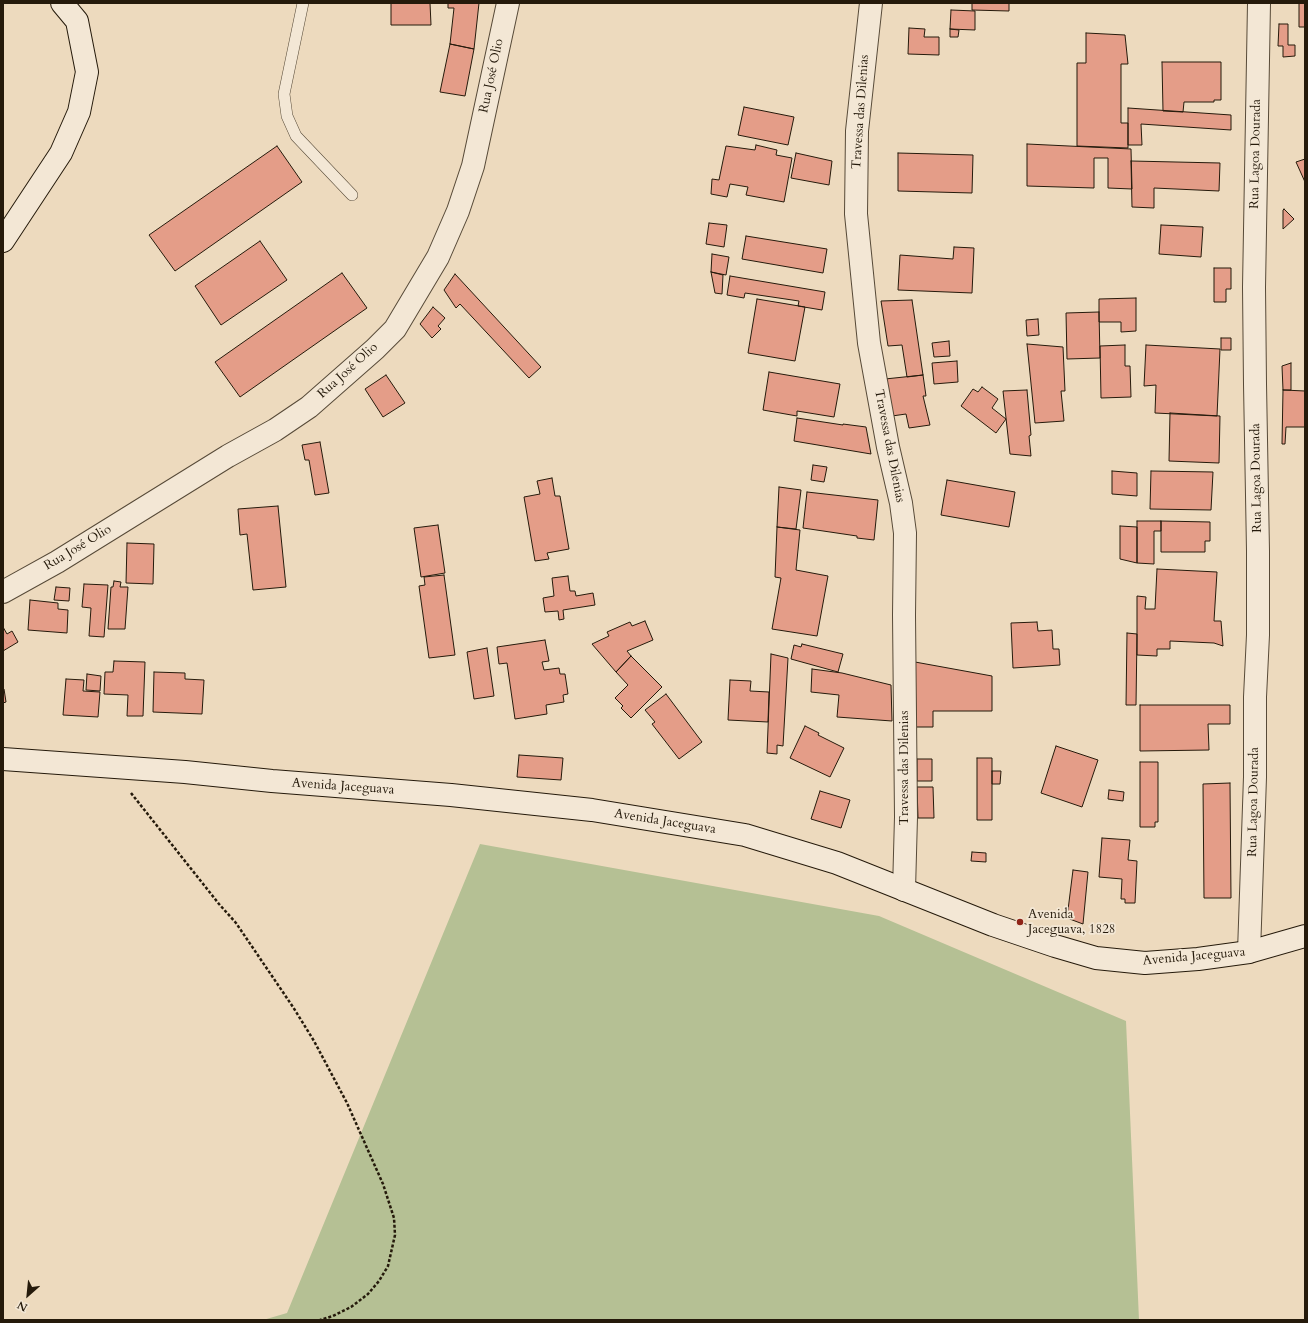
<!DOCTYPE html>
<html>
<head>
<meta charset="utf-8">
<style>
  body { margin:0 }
  #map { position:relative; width:1308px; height:1323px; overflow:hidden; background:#eddabe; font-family:Cardo,serif }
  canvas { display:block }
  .frame { position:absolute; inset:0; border:4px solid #251a0b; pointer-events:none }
  .north { position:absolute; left:8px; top:1275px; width:40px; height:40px; -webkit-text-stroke:3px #f3e7d5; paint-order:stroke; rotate:207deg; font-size:11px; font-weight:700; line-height:16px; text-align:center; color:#251a0b }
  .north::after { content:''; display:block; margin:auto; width:14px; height:18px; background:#251a0b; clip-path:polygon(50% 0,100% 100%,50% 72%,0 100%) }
</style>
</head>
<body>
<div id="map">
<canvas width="1308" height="1323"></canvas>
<div class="frame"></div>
<div class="north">N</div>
</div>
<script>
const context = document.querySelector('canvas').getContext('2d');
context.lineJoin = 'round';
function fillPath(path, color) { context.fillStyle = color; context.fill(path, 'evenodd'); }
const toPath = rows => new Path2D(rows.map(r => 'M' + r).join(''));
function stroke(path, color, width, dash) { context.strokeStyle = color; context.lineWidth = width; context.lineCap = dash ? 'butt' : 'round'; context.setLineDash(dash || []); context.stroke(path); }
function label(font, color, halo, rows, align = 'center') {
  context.font = font + ' Cardo,serif'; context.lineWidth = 3.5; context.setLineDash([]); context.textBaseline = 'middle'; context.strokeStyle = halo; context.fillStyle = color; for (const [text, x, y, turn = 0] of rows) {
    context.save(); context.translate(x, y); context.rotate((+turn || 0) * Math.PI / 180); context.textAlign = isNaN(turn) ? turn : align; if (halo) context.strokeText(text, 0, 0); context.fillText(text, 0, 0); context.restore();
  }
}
const green = toPath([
  [480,844,879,916,1126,1021,1139,1320,263,1320,287,1313]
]);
const building = toPath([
  [391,3,430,3,431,25,391,25,391,3],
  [448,3,479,3,474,49,450,44,454,8,448,8,448,3],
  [972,3,1009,3,1009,11,972,10,972,3],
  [1299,3,1305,3,1305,27,1299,27,1299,3],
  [951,10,975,11,975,30,950,29,951,10],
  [1279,24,1288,24,1288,45,1295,45,1295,56,1283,57,1283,46,1278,46,1279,24],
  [909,28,925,29,924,37,939,37,939,55,908,54,909,28],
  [950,29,959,30,958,37,950,37,950,29],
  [1086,33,1125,35,1128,64,1121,64,1121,123,1128,123,1128,148,1077,146,1077,63,1086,63,1086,33],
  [450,44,474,49,465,96,440,92,450,44],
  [1162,62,1221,62,1221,100,1214,100,1214,102,1184,102,1183,112,1163,111,1162,62],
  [744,107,794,117,788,145,738,135,744,107],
  [1128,108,1231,115,1231,130,1141,124,1142,145,1128,145,1128,108],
  [1027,144,1131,149,1132,189,1108,188,1108,158,1094,158,1094,188,1027,186,1027,144],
  [756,145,777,150,776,155,792,158,784,202,746,195,748,187,730,184,727,197,711,194,712,179,719,180,726,146,755,150,756,145],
  [277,146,302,182,175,271,149,235,277,146],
  [796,153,832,161,829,185,791,178,796,153],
  [898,153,973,155,972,193,898,191,898,153],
  [1305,159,1305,182,1296,162,1305,159],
  [1131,161,1220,163,1219,191,1154,188,1154,208,1132,207,1131,161],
  [1284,209,1294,219,1283,229,1283,210,1284,209],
  [709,223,727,225,724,247,706,244,709,223],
  [1161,225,1203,227,1201,257,1159,254,1161,225],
  [746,236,827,249,823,273,742,259,746,236],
  [260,241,287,280,221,325,195,286,260,241],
  [954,247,974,248,972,293,898,290,900,255,953,259,954,247],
  [712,254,729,257,726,275,711,272,712,254],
  [1214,268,1231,268,1231,289,1226,289,1226,302,1214,302,1214,268],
  [711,272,723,275,722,294,715,293,711,272],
  [342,273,367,308,240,397,215,362,342,273],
  [455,274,541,367,529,378,460,304,456,308,444,290,455,274],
  [730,276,825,292,822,310,798,306,799,301,745,293,744,298,727,295,730,276],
  [1136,298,1136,331,1121,332,1121,322,1099,322,1099,299,1136,298],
  [757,299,805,307,795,361,748,353,757,299],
  [912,300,923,375,907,377,902,345,888,346,881,301,912,300],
  [433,307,445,318,438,326,441,329,432,338,420,324,433,307],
  [1099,312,1100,358,1067,359,1066,313,1099,312],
  [1038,319,1039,335,1027,336,1026,320,1038,319],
  [1221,338,1231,338,1231,350,1221,350,1221,338],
  [949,341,950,356,934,357,932,343,949,341],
  [1027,344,1063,347,1065,391,1061,391,1064,421,1035,423,1027,344],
  [1125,345,1125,366,1130,366,1131,397,1101,398,1100,346,1125,345],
  [1146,345,1220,349,1217,416,1155,413,1156,385,1144,386,1146,345],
  [957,361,958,382,934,384,932,363,957,361],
  [1291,363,1291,390,1283,390,1282,366,1291,363],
  [769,372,840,384,834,417,797,411,797,416,763,410,769,372],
  [386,375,405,403,383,417,365,389,386,375],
  [923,375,926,396,923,396,930,425,909,428,906,414,892,416,885,379,923,375],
  [982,387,998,399,992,408,1006,419,996,433,961,406,973,389,978,392,982,387],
  [1027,390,1031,435,1029,436,1031,456,1010,454,1003,391,1027,390],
  [1283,390,1305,391,1305,427,1286,427,1285,444,1282,444,1283,390],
  [1170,413,1220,416,1219,463,1169,461,1170,413],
  [797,418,843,425,843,424,866,427,871,454,794,441,797,418],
  [320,442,329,493,315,495,309,460,305,460,302,445,320,442],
  [813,465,827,467,824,482,811,480,813,465],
  [1112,471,1137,473,1137,496,1112,494,1112,471],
  [1151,471,1213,472,1211,510,1150,509,1151,471],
  [552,478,555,496,560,496,569,549,547,553,549,559,535,561,524,497,540,494,537,481,552,478],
  [947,480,1015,492,1009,527,941,515,947,480],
  [779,487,801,490,796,529,777,527,779,487],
  [807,492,878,500,874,540,857,538,857,536,803,528,807,492],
  [278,506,286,587,253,590,247,534,240,535,238,509,278,506],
  [1137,521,1161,521,1161,531,1154,531,1154,564,1137,563,1137,521],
  [1161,521,1210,522,1210,541,1205,541,1205,552,1161,552,1161,521],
  [438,525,445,573,421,577,414,528,438,525],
  [1120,526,1137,527,1137,563,1120,559,1120,526],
  [777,527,800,530,796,570,828,576,817,636,772,629,781,578,775,577,777,527],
  [127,543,154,544,153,584,126,583,127,543],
  [1157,569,1217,572,1214,621,1221,621,1223,646,1214,643,1170,641,1170,649,1157,649,1157,656,1137,655,1137,596,1146,597,1145,609,1155,609,1157,569],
  [444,575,455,655,429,658,419,586,425,585,424,577,444,575],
  [568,576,570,591,575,591,576,596,593,593,595,605,563,610,564,619,559,620,558,611,545,612,543,598,554,596,552,578,568,576],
  [114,581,121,582,120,587,128,587,125,629,108,629,111,587,113,587,114,581],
  [84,584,108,585,104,637,89,636,91,608,82,607,84,584],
  [56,587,70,588,69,601,54,600,56,587],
  [30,600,58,603,58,609,68,610,67,633,28,630,30,600],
  [645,621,653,640,627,651,631,656,616,672,592,644,609,636,607,632,630,622,632,626,645,621],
  [1037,622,1038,631,1052,630,1053,649,1059,649,1060,665,1013,668,1011,623,1037,622],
  [3,627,7,634,12,631,18,642,3,651,3,627],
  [1127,633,1137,634,1136,705,1126,705,1127,633],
  [545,640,549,661,542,662,544,670,559,668,560,674,565,674,568,694,563,695,564,702,546,705,547,714,515,719,507,663,499,664,497,647,545,640],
  [802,644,843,654,838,672,791,659,794,645,801,647,802,644],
  [487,648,494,696,474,699,467,652,487,648],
  [771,654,788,658,783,746,777,745,777,754,767,753,771,654],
  [631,656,662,687,631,718,621,708,623,706,615,698,628,685,616,672,631,656],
  [114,661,145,662,143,716,127,716,128,695,104,694,105,672,113,672,114,661],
  [915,662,992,676,992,711,933,711,933,727,916,727,915,662],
  [812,669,842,673,891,685,892,721,837,717,839,695,811,692,812,669],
  [154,672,185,673,185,679,204,680,202,714,153,712,154,672],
  [87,674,101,676,100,691,86,690,87,674],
  [66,679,84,680,83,691,100,692,98,717,63,715,66,679],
  [730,680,751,681,750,691,769,692,768,722,728,720,730,680],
  [3,689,4,689,6,702,3,703,3,689],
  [666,694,702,742,679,759,652,724,655,722,645,710,666,694],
  [1140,705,1230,705,1230,724,1208,724,1209,750,1140,751,1140,705],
  [805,726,819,733,818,735,844,748,830,777,790,758,805,726],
  [1056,746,1098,760,1082,807,1041,793,1056,746],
  [519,755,563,758,561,780,517,777,519,755],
  [977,758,992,758,992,820,977,820,977,758],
  [917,759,932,759,932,781,917,781,917,759],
  [1140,762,1158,762,1158,822,1155,822,1155,827,1140,827,1140,762],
  [992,771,1001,771,1000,784,992,784,992,771],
  [1230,783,1231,898,1204,898,1203,784,1230,783],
  [917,787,933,787,934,818,918,818,917,787],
  [1109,790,1124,792,1123,801,1108,799,1109,790],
  [820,791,850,800,841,828,811,819,820,791],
  [1102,838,1130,840,1128,860,1137,861,1135,903,1125,903,1125,899,1121,899,1122,879,1099,877,1102,838],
  [972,852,986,853,986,862,971,861,972,852],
  [1073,870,1088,872,1083,924,1067,918,1073,870]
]);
const path = toPath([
  [131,793,219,904,236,923,293,1007,314,1041,347,1103,383,1184,394,1218,395,1235,388,1266,379,1281,368,1294,351,1307,333,1316,320,1320]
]);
const lane = toPath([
  [303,3,284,94,287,116,296,136,352,195]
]);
const street = toPath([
  [871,3,857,131,856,214,869,343,888,447,901,503,905,533,904,615,906,817,904,890],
  [3,592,57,562,228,456,275,430,309,407,375,349,395,329,438,257,458,211,473,166,508,3],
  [1249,952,1255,777,1255,697,1258,635,1258,551,1255,384,1254,287,1259,3]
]);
const secondary = toPath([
  [3,241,61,153,79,112,87,72,77,21,62,3],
  [3,759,185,772,272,781,451,795,592,810,745,835,837,863,993,925,1055,946,1096,958,1145,963,1198,959,1249,952,1305,936]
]);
const markers = [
  [1020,922,4,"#8f2418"]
];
const streetNames = [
  ["Rua José Olio",492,76,-78],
  ["Travessa das Dilenias",861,112,-86],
  ["Rua Lagoa Dourada",1256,154,-89],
  ["Rua José Olio",348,371,-42],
  ["Travessa das Dilenias",889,446,79],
  ["Rua Lagoa Dourada",1257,478,-91],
  ["Rua José Olio",78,548,-31],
  ["Travessa das Dilenias",905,768,-90],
  ["Avenida Jaceguava",343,787,4],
  ["Rua Lagoa Dourada",1254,802,-89],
  ["Avenida Jaceguava",665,822,9],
  ["Avenida Jaceguava",1194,957,-5]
];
const poiNames = [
  ["Avenida",1028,915],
  ["Jaceguava, 1828",1028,930]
];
fillPath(green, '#b5c094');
fillPath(building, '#e49d88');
stroke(building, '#251a0b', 1);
stroke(lane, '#574a38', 12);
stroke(street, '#574a38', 24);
stroke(secondary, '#251a0b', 24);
stroke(path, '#251a0b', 2.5, [3, 2]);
stroke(lane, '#f3e7d5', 11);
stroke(street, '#f3e7d5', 22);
stroke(secondary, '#f3e7d5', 22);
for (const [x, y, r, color] of markers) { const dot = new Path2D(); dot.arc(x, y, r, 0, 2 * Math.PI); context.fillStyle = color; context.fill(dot); stroke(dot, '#f3e7d5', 1.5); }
label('13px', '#251a0b', '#f3e7d5', streetNames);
label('13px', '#251a0b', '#f3e7d5', poiNames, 'left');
</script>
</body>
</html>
